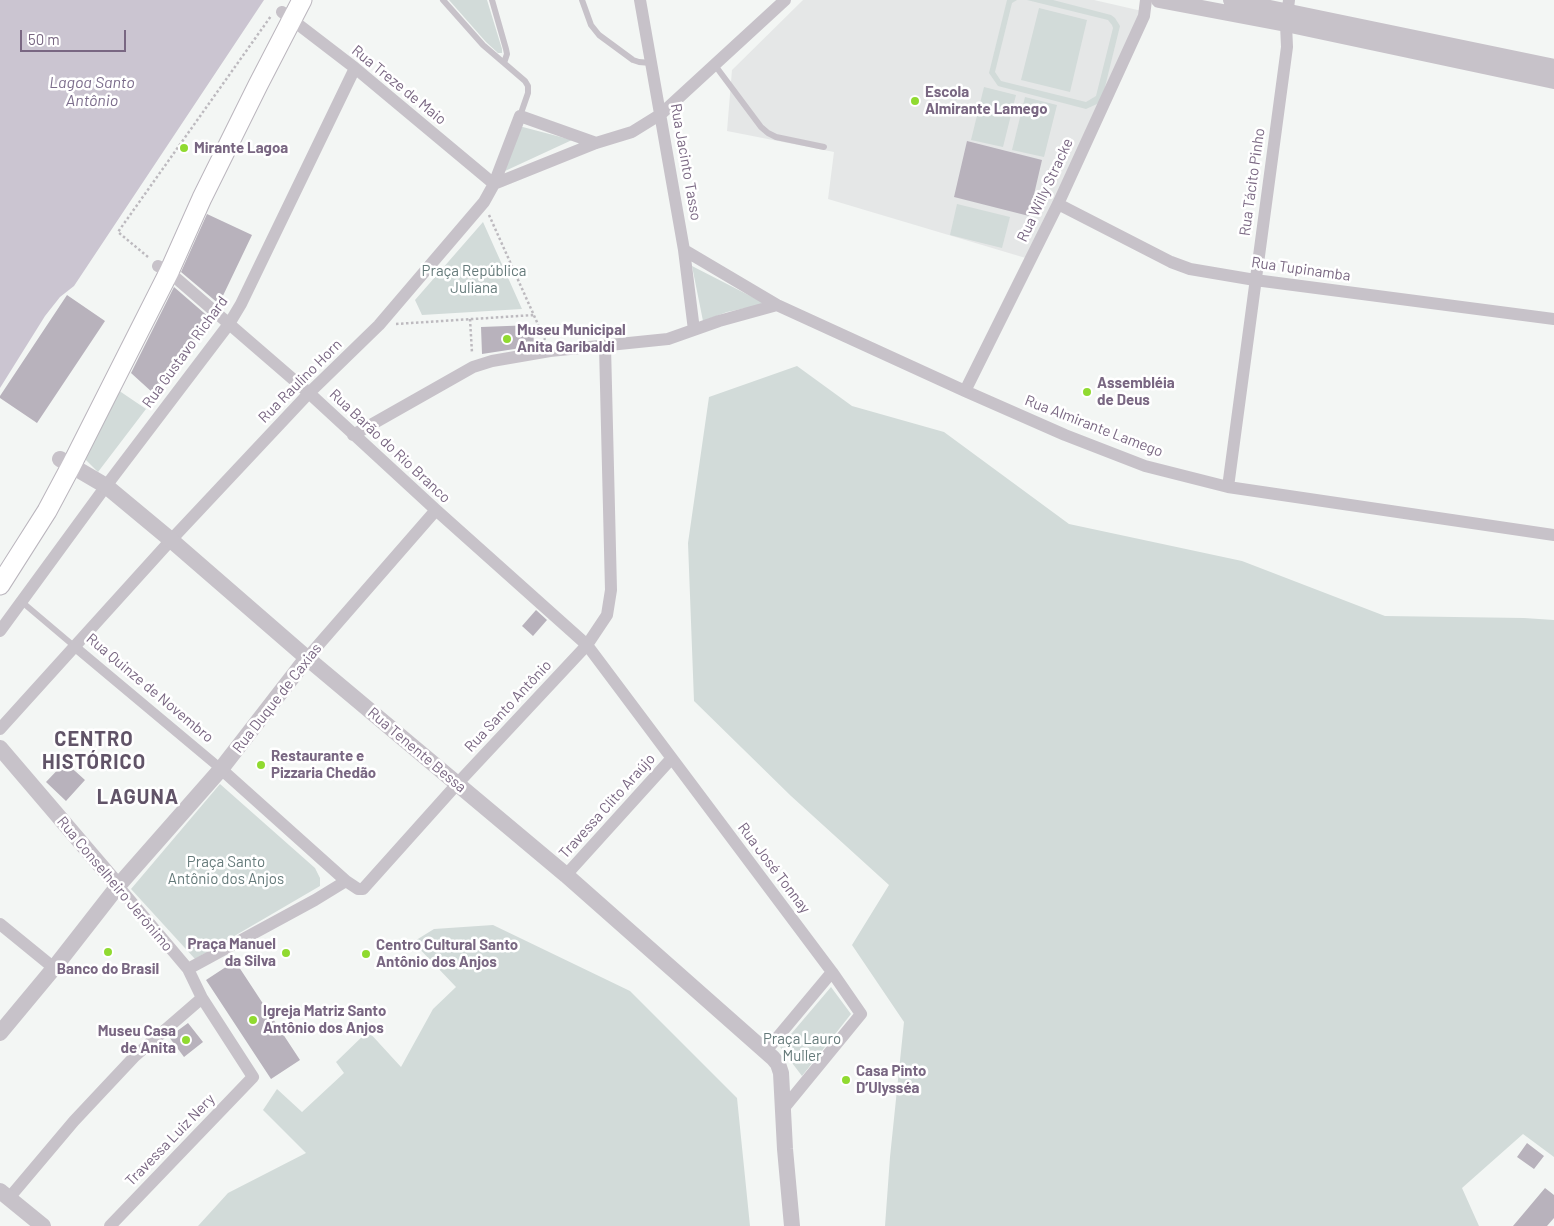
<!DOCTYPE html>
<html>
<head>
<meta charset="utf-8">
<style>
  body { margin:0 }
  #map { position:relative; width:1554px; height:1226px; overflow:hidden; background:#f3f6f4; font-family:Barlow,sans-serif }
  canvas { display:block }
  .scale { position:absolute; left:20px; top:30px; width:106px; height:22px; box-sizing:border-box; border:2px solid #796782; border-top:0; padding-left:6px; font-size:15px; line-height:18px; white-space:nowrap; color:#796782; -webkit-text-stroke:4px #fff; paint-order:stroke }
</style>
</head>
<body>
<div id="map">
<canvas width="1554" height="1226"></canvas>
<div class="scale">50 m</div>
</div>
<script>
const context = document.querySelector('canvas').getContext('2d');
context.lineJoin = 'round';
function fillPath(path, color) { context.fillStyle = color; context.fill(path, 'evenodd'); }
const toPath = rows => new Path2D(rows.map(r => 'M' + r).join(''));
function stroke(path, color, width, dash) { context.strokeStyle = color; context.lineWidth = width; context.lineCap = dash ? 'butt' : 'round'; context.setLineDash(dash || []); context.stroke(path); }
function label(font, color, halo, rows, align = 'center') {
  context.font = font + ' Barlow,sans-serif'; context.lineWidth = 5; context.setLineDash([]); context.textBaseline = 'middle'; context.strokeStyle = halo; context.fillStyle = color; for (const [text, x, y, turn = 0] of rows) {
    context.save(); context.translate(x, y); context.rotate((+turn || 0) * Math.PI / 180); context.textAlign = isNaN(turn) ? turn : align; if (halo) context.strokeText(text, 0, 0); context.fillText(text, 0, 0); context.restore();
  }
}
const built = toPath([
  [803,0,1094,0,1142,11,1029,259,828,199,834,152,727,131,732,70]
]);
const green = toPath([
  [449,0,487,0,502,49,502,53,498,53,486,42],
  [1007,0,1017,0,1012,3,995,72,1001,81,1086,102,1096,96,1113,28,1112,25,1108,20,1027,0,1053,0,1111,15,1115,18,1120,26,1102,99,1097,104,1086,109,998,86,989,73],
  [1039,8,1087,20,1070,92,1021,80],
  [984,87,1016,95,1003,147,971,140],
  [1025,97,1057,105,1044,157,1012,150],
  [519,126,572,140,505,171],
  [957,204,1010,217,1002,248,950,235],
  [483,222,522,309,422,315,415,300],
  [692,266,764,303,760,305,727,312,703,321],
  [797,366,852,406,944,432,1069,524,1242,561,1385,616,1524,618,1554,620,1554,1157,1523,1134,1462,1188,1479,1226,885,1226,890,1157,904,1022,852,945,889,885,791,796,694,701,688,543,709,397],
  [118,390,146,409,98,472,83,457],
  [220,784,315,868,320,878,320,886,195,959,131,889],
  [493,925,630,991,737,1098,750,1226,198,1226,228,1193,306,1153,263,1110,277,1089,302,1112,344,1073,336,1062,368,1031,401,1067,433,1009,456,987,413,942,434,929],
  [831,987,851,1014,802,1076,780,1047]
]);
const water = toPath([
  [0,0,264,0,74,286,60,297,45,316,0,388]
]);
const building = toPath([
  [967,141,1042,160,1029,216,954,197],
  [207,214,252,235,219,304,181,272],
  [174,287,211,319,153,393,131,373],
  [67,295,105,321,37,423,0,398,0,396],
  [533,325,534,346,482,354,481,327],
  [536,610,547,620,533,636,522,626],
  [65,762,85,780,66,801,46,782],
  [235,961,300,1060,271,1079,206,980],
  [188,1023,203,1042,184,1057,169,1037],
  [1527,1143,1544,1156,1534,1169,1517,1157],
  [1545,1188,1554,1195,1554,1218,1547,1226,1513,1226]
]);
const path = toPath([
  [489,215,545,340],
  [148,257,118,232,271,16],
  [470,319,472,353],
  [396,324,534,315]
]);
const service = toPath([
  [443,0,483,45,525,81,528,86,528,93,520,116],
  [492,0,506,49,507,54,504,63],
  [582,0,591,25,599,35,633,60,639,62,651,63],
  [714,64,761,127,768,133,776,137,824,147],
  [22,602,74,646]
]);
const pedestrian = toPath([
  [74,646,221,769]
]);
const minor = toPath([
  [640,0,684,250,694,330],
  [282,12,355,68,494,184],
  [494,184,596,143,632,132,661,114,785,0],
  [1058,204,1171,262,1190,269,1255,280,1554,319],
  [684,250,777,305,965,391,1065,435,1145,466,1228,487,1554,535],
  [158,266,169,272,309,393,436,510,587,645,832,972,861,1014,784,1108],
  [965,391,1058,204,1144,16,1146,0],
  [353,435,473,367,492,361,550,351,668,339,719,321,777,305],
  [1228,487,1287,47,1286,24,1289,0],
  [0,631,106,486,229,324,241,304,355,68],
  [307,658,436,510],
  [0,729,171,540,309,393,379,325,484,202,494,184,520,116,596,143],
  [221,769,346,881,358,889,363,889,458,783,587,645,607,615,611,590,605,346],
  [566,875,671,759],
  [0,924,54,968],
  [188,969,315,900,346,881],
  [766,1051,832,972],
  [9,1198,74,1121,135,1056,202,998],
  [110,1226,253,1077,202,998,188,969,118,886]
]);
const tertiary = toPath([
  [1159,0,1286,24,1554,81],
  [1231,0,1554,67],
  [60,459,106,486,171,540,307,658,566,875,773,1058,778,1064,781,1073,785,1149,792,1226],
  [0,748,118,886],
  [0,1033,54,968,118,886,221,769,307,658],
  [0,1191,43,1226]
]);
const secondary = toPath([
  [0,585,47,511,71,466,169,272,202,198,258,85,302,0]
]);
const markers = [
  [915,101,5,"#90da30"],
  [184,148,5,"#90da30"],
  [507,339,5,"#90da30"],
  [1087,392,5,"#90da30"],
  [261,765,5,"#90da30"],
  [108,952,5,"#90da30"],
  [286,953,5,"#90da30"],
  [366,954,5,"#90da30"],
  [253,1020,5,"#90da30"],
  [186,1040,5,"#90da30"],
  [846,1080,5,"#90da30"]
];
const streetNames = [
  ["Rua Treze de Maio",399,85,39],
  ["Rua Jacinto Tasso",686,162,80],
  ["Rua Tácito Pinho",1252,182,-82],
  ["Rua Willy Stracke",1045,190,-65],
  ["Rua Tupinamba",1301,269,8],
  ["Rua Gustavo Richard",185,352,-54],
  ["Rua Raulino Horn",300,381,-45],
  ["Rua Almirante Lamego",1094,426,21],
  ["Rua Barão do Rio Branco",390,446,43],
  ["Rua Quinze de Novembro",150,688,40],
  ["Rua Duque de Caxias",277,698,-52],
  ["Rua Santo Antônio",508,706,-47],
  ["Rua Tenente Bessa",417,750,40],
  ["Travessa Clito Araújo",607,806,-48],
  ["Rua José Tonnay",774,868,53],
  ["Rua Conselheiro Jerônimo",115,884,50],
  ["Travessa Luiz Nery",170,1140,-46]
];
const poiNames = [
  ["Escola",925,92],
  ["Almirante Lamego",925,109],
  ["Mirante Lagoa",194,148],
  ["Museu Municipal",517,330],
  ["Anita Garibaldi",517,347],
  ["Assembléia",1097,383],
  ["de Deus",1097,400],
  ["Restaurante e",271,756],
  ["Pizzaria Chedão",271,773],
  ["Praça Manuel",276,944,"right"],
  ["da Silva",276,961,"right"],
  ["Centro Cultural Santo",376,945],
  ["Antônio dos Anjos",376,962],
  ["Banco do Brasil",108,969,"center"],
  ["Igreja Matriz Santo",263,1011],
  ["Antônio dos Anjos",263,1028],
  ["Museu Casa",176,1031,"right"],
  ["de Anita",176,1048,"right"],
  ["Casa Pinto",856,1071],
  ["D’Ulysséa",856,1088]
];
const parkNames = [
  ["Praça República",474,271],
  ["Juliana",474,288],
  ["Praça Santo",226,862],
  ["Antônio dos Anjos",226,879],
  ["Praça Lauro",802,1039],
  ["Muller",802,1056]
];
const waterNames = [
  ["Lagoa Santo",92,83],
  ["Antônio",92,101]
];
const districtNames = [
  ["CENTRO",94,739],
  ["HISTÓRICO",94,762],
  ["LAGUNA",138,797]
];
fillPath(built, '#e5e7e7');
fillPath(green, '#d2dbd9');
fillPath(water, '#cbc5d1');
fillPath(building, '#b8b2bc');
stroke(secondary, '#bab5bd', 21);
stroke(path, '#bdbabf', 2.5, [2.5, 2.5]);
stroke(service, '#c7c2c9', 6);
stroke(pedestrian, '#c7c2c9', 10);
stroke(minor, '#c7c2c9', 12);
stroke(tertiary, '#c7c2c9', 16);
stroke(secondary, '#fff', 19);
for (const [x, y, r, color] of markers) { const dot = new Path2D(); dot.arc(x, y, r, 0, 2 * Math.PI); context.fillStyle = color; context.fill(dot); stroke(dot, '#fff', 2); }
label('15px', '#796782', '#fff', streetNames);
label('bold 15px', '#796782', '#fff', poiNames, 'left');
label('15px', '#657a7a', '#fff', parkNames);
label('italic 16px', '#7c6d8c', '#fff', waterNames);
context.letterSpacing = '1px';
label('bold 20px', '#615468', '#fff', districtNames);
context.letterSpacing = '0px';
</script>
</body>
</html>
